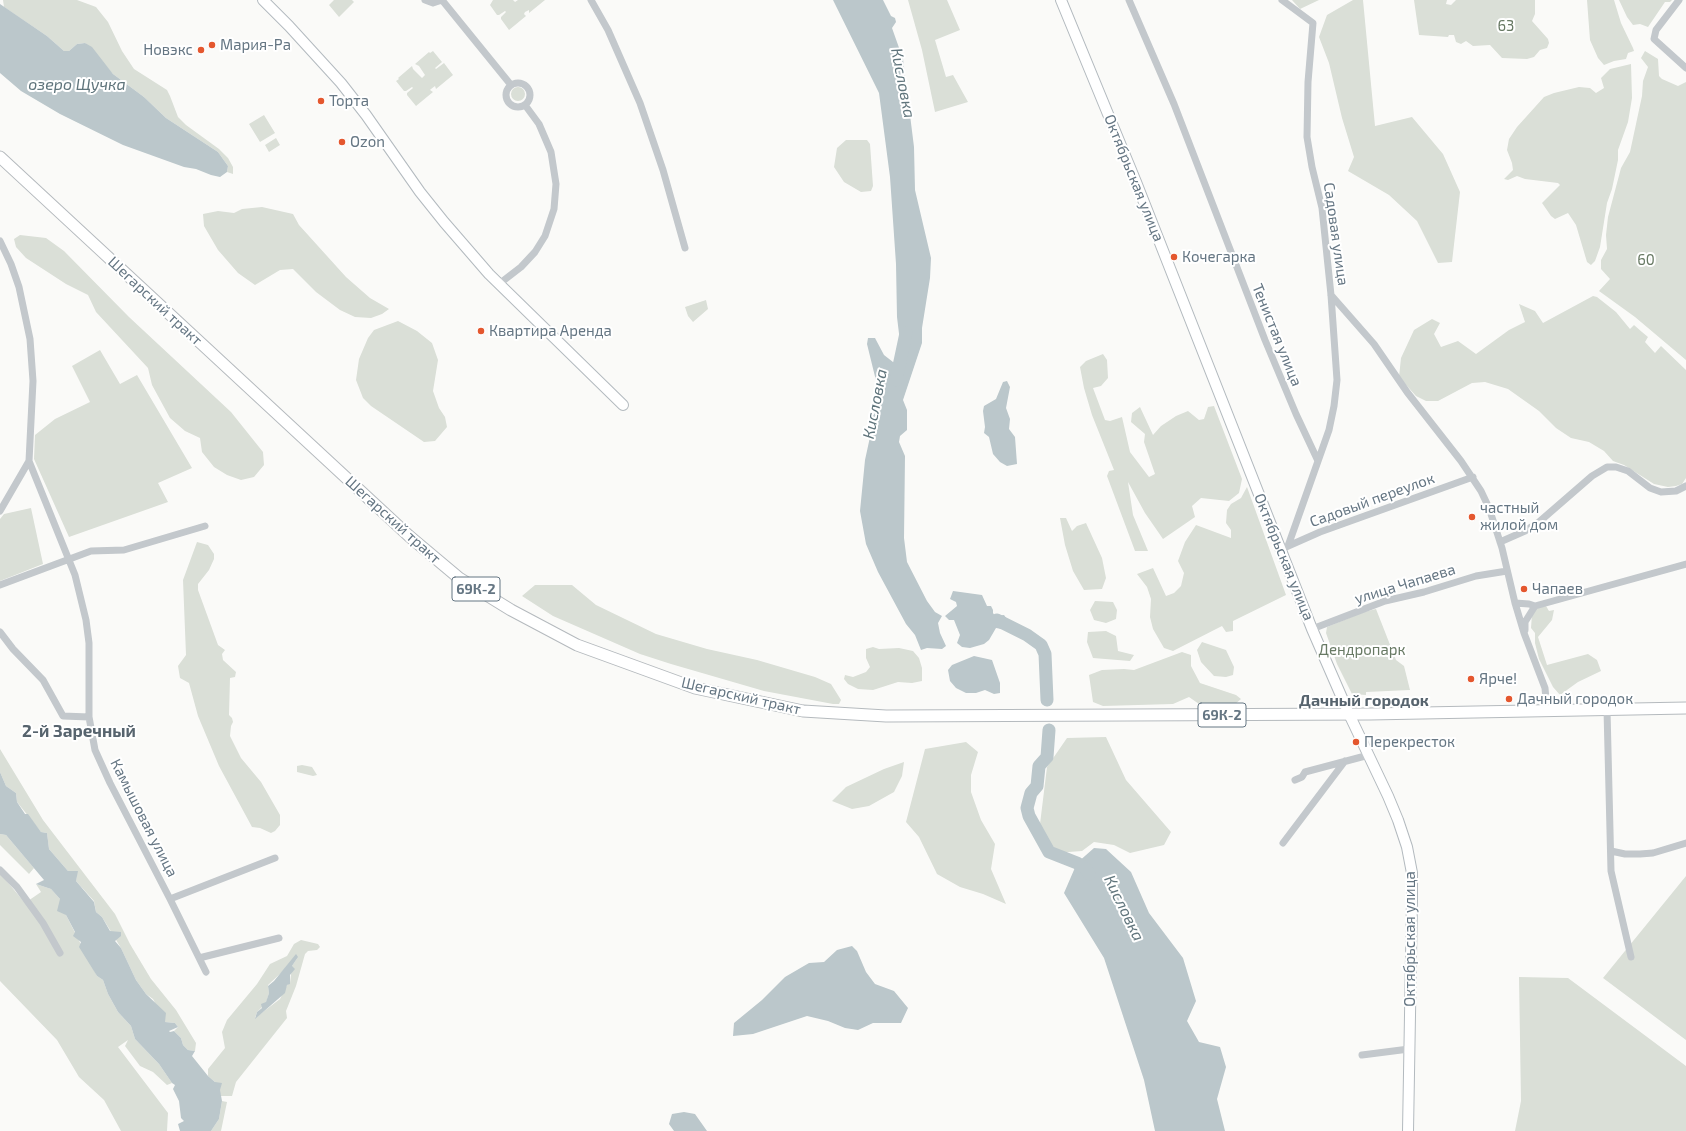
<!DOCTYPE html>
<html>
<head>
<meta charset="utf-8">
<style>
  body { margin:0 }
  canvas { display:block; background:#fafaf8 }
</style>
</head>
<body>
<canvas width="1686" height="1131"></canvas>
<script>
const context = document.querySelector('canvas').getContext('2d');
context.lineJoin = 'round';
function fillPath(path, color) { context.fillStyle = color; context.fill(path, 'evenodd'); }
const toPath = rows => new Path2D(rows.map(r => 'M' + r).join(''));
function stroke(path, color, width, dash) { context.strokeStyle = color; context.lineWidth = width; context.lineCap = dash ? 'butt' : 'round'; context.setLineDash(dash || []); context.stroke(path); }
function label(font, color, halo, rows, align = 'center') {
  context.font = font + ' "Exo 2",sans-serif'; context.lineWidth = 4; context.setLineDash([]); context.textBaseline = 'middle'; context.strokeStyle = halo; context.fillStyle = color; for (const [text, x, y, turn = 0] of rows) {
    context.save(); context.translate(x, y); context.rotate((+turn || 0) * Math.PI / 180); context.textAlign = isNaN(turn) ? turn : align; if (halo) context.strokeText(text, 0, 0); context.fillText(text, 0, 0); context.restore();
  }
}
const green = toPath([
  [3,0,77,0,96,7,108,22,122,51,134,69,167,90,170,96,178,117,186,125,219,149,228,158,233,167,233,174,227,172,228,166,218,152,166,118,144,97,113,74,85,43,77,44,69,51,64,51,47,36,4,7],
  [334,0,352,0,354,2,339,17,329,5],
  [493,0,513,0,515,2,518,0,545,0,529,13,529,10,525,12,524,14,526,16,509,30,501,19,501,17,506,12,505,11,499,15,497,15,490,5],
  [908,0,947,0,960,30,935,40,946,77,953,75,968,102,935,112,922,50],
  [1292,0,1319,0,1300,9],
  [1353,0,1363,0,1375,126,1412,117,1443,154,1460,192,1452,262,1438,263,1417,221,1389,195,1348,171,1354,157,1342,118,1329,63,1319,37,1327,15],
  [1414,0,1447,0,1446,4,1451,5,1456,0,1535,0,1535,14,1532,21,1548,39,1549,43,1547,48,1540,50,1534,57,1527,59,1502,58,1490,45,1473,46,1466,41,1461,44,1456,42,1454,35,1449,35,1448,37,1419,35],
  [1587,0,1614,0,1621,23,1633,48,1634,51,1628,53,1626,59,1614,61,1604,65,1598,58,1590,40],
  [1619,0,1672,0,1670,2,1665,2,1648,27,1640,24,1633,25,1627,17],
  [433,51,442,62,435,68,436,69,444,63,453,75,436,89,435,86,431,89,430,90,433,92,416,106,407,95,407,93,413,88,412,87,406,91,404,91,396,81,399,79,398,78,412,66,413,69,422,78,425,75,419,66,415,64,429,52,430,53],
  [1645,51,1658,59,1659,76,1662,79,1678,86,1686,82,1686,360,1635,317,1599,291,1610,279,1601,269,1601,260,1607,249,1606,235,1608,217,1621,168,1630,152,1642,96,1643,81,1648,67,1641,58],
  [1631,64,1632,98,1628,122,1618,150,1618,160,1612,189,1607,203,1600,247,1595,261,1591,265,1587,262,1576,225,1568,213,1555,219,1551,216,1542,203,1560,185,1558,183,1525,179,1517,176,1508,180,1504,179,1513,170,1512,163,1507,150,1509,139,1517,127,1544,97,1554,93,1579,87,1590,88,1596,93,1604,88,1601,78,1610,69],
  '511 94a7 7 0 1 1 14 0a7 7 0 1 1-14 0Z',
  [264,115,275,133,260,142,249,124],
  [276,138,280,145,269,152,265,145],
  [846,140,867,140,870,144,873,186,871,191,861,192,844,182,834,167,837,148],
  [262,207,293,214,299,225,346,277,370,298,389,309,382,314,371,318,355,317,340,310,316,292,293,269,280,270,255,285,238,273,218,250,204,226,203,214,218,211,234,213,242,209],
  [20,235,46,238,64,251,129,317,231,412,263,452,264,465,254,477,241,480,227,475,214,467,202,452,200,438,185,431,170,418,152,385,148,368,96,312,88,295,66,284,26,258,16,247,14,239],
  [1593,296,1597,297,1616,312,1630,329,1634,325,1642,332,1648,337,1645,342,1655,353,1661,346,1686,370,1686,478,1682,484,1676,486,1668,487,1654,484,1624,465,1613,461,1604,451,1589,442,1571,438,1556,428,1539,411,1508,389,1485,382,1472,383,1438,401,1426,401,1416,396,1399,377,1401,358,1414,330,1432,319,1440,323,1434,334,1441,347,1458,341,1476,354,1509,330,1525,322,1519,304,1535,311,1543,323],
  [706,300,708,309,693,322,688,316,685,307],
  [398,321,417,331,432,343,438,360,433,391,439,408,445,417,447,427,435,441,424,442,371,406,363,398,356,380,359,359,368,338,374,330],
  [100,350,120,384,137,375,192,468,158,483,168,502,69,537,34,459,35,435,55,419,90,402,72,366],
  [1103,354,1107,360,1108,378,1101,386,1093,388,1105,420,1110,421,1122,417,1130,452,1149,477,1155,474,1144,442,1145,434,1131,422,1132,413,1140,407,1153,435,1161,426,1176,416,1188,411,1199,420,1204,419,1208,407,1214,406,1242,479,1239,493,1229,501,1201,498,1192,506,1195,517,1163,539,1145,513,1128,482,1133,515,1148,551,1135,551,1107,476,1109,471,1114,470,1092,415,1084,388,1080,367,1086,361],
  [1247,487,1286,595,1233,621,1233,631,1226,632,1222,626,1173,651,1164,648,1153,629,1150,617,1151,599,1147,587,1137,574,1153,568,1166,596,1174,593,1181,586,1184,573,1178,561,1185,542,1196,525,1231,538,1231,530,1226,523,1227,510,1231,504,1241,498],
  [31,508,43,564,0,581,0,519,4,514],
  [1060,518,1066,518,1072,531,1077,526,1086,523,1102,558,1106,578,1102,589,1084,590,1073,571,1065,545],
  [197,542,208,545,214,554,214,559,209,570,198,584,198,590,218,645,225,650,222,654,223,660,236,672,235,677,230,678,229,715,232,718,233,722,231,726,230,736,241,758,261,782,280,815,280,825,275,831,271,833,260,828,252,827,219,766,198,716,189,683,180,678,178,666,186,655,183,580],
  [535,585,572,585,596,605,656,634,707,649,757,660,815,677,831,684,841,700,839,704,833,704,764,691,671,664,640,654,553,616,522,596],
  [1095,601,1113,602,1117,610,1116,619,1106,623,1094,620,1090,610],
  [1546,606,1549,611,1554,610,1552,620,1538,637,1547,665,1588,654,1597,660,1601,671,1578,682,1560,695,1553,687,1539,659,1535,643,1535,633,1531,628,1532,614,1537,608],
  [1376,609,1396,660,1404,666,1410,690,1366,692,1366,695,1352,694,1337,664,1326,633,1327,627,1364,612],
  [1106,631,1116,636,1118,651,1134,655,1130,661,1093,658,1087,642,1088,632],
  [1202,642,1226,650,1234,667,1233,675,1226,677,1214,676,1201,662,1197,650],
  [873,647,879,649,899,648,913,651,919,658,922,668,922,681,912,683,898,682,873,690,858,689,848,684,844,679,845,675,853,677,866,672,870,667,866,658,866,649],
  [1182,652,1191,655,1191,666,1200,683,1236,695,1241,699,1233,706,1210,709,1199,704,1189,697,1173,704,1103,706,1093,702,1089,675,1102,670,1124,669,1134,670],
  [1106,737,1126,780,1171,832,1164,845,1130,853,1114,845,1094,842,1082,851,1055,853,1040,824,1047,767,1067,738],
  [966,742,978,752,971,775,971,792,981,820,995,844,991,869,1006,904,983,894,960,887,937,874,919,837,906,822,925,749],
  [0,749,43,820,115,914,130,944,151,979,176,1010,196,1043,195,1051,188,1050,183,1045,181,1038,174,1031,178,1027,175,1023,165,1022,153,999,146,994,136,980,121,948,102,917,96,912,94,901,76,881,77,871,68,871,49,849,47,833,41,832,17,802,16,793,6,786,0,772],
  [904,762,902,776,894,792,869,806,852,809,832,801,846,787,884,769],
  [302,765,312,767,317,775,313,776,297,772,297,766],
  [0,834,6,835,34,868,29,874,0,845],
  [0,873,25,903,41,892,36,884,51,889,60,899,66,915,97,976,103,980,108,994,118,1012,131,1026,135,1039,159,1064,172,1083,167,1085,153,1072,140,1066,125,1046,128,1040,118,1047,168,1113,167,1131,121,1131,104,1100,79,1077,57,1040,0,981],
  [1686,876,1686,1040,1603,978],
  [301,940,318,944,320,947,317,950,308,951,305,954,296,986,286,1011,287,1018,236,1082,232,1096,221,1096,215,1082,208,1076,208,1069,225,1048,222,1032,227,1020,257,984,270,964,287,956,294,944],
  [298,957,292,966,290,983,287,985,280,999,255,1018,257,1012,266,1003,269,993,268,985],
  [1519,977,1568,978,1686,1066,1686,1131,1515,1131,1521,1101],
  [222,1101,227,1102,221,1131,211,1131,219,1119]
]);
const water = toPath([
  [833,0,883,0,891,16,895,18,896,22,892,28,903,59,914,147,915,190,931,258,930,278,922,328,922,343,903,400,907,410,907,430,900,436,899,442,905,456,904,538,907,562,927,601,935,612,942,616,938,623,940,633,946,646,942,649,927,648,921,650,915,635,906,624,878,572,866,544,860,511,865,460,870,437,871,418,878,409,881,401,867,344,868,338,875,338,884,355,893,362,905,365,905,358,900,342,897,317,896,264,890,177,879,93],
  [0,4,47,36,64,51,69,51,77,44,85,43,92,47,113,74,144,97,166,118,218,152,228,166,227,172,220,177,211,175,196,169,184,167,123,145,60,114,21,91,0,73],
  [1007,381,1010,387,1006,408,1010,419,1009,429,1015,437,1017,464,1007,466,1000,462,993,454,989,437,984,433,985,427,983,411,984,406,996,399,1003,382],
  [953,591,982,595,987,606,991,606,993,610,993,613,995,616,1004,615,1013,627,1007,630,996,628,989,640,984,644,970,648,962,647,957,643,960,635,954,620,949,620,945,616,957,606,956,602,950,599],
  [974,656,992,660,1000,683,1000,693,994,694,985,690,976,693,966,693,956,688,950,681,948,670,952,665],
  [0,772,6,786,16,793,17,802,25,814,28,814,41,832,47,833,49,849,68,871,78,871,76,881,94,902,96,912,102,917,110,931,121,932,121,936,115,941,121,948,136,980,146,994,166,1013,165,1022,175,1023,178,1027,169,1031,170,1032,174,1031,181,1038,183,1045,188,1050,195,1051,192,1056,208,1076,215,1082,222,1083,220,1090,222,1101,219,1119,211,1131,180,1131,178,1124,184,1121,181,1118,179,1101,173,1089,175,1085,172,1083,159,1064,135,1039,131,1026,118,1012,108,994,103,980,97,976,79,947,81,942,73,936,75,932,66,915,57,911,60,899,51,889,36,884,44,880,6,835,0,834],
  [1094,848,1106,849,1131,872,1149,913,1183,958,1196,1001,1187,1021,1199,1042,1220,1047,1226,1067,1217,1099,1225,1131,1155,1131,1144,1080,1104,958,1064,893,1077,863],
  [852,946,857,951,866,972,875,984,894,991,908,1008,901,1023,873,1023,858,1030,845,1028,828,1021,807,1016,753,1034,733,1036,734,1023,762,1000,785,977,809,963,824,962,837,950],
  [296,954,298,957,292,966,295,969,290,975,290,984,287,985,285,993,255,1019,257,1012,262,1008,261,1004,266,1002,269,993,268,986,274,981],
  [684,1112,695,1114,707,1131,674,1131,669,1124,672,1114]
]);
const river = toPath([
  [896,380,906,333],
  [997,620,1027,635,1041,645,1045,654,1047,700],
  [1049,730,1047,757,1039,766,1037,786,1031,793,1027,808,1029,816,1049,852,1077,863,1085,868,1089,874]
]);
const street = toPath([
  [425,0,433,3,442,0],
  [442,0,511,85],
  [591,0,608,30,640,103,663,170,685,248],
  [1129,0,1174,104,1265,340,1296,414,1318,461],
  [1282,0,1313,23,1308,82,1307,137,1312,167,1322,208,1331,295,1337,380,1334,406,1329,430,1288,546],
  [1679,0,1656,30,1654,39,1686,68],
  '506 95a12 12 0 1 1 24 0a12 12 0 1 1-24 0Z',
  [0,241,11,264,19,287,30,339,33,381,29,461,75,575,86,620,89,643,89,717,95,750,110,783,170,899,206,972],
  [499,284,521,267,535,252,545,236,554,209,556,184,551,152,539,124,525,105],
  [1331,295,1374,344,1407,392,1461,461,1481,491,1489,508,1502,548,1515,603,1524,633,1545,688,1547,711],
  [0,511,29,461],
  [1500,542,1525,531,1539,522,1592,476,1607,467,1616,467,1628,471,1650,488,1661,492,1676,491,1686,486],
  [1286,547,1320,532,1473,477],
  [0,585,91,551,124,550,205,526],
  [1515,603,1529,604,1535,606],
  [1312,629,1385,601,1424,592,1476,576,1507,571],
  [1525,630,1525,622,1535,606,1686,564],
  [0,632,13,649,43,680,63,716,89,717],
  [1607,710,1611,871,1631,957],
  [1295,780,1302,777,1305,772,1369,755],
  [1283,843,1345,761],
  [1611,851,1625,854,1640,854,1653,853,1686,843],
  [0,870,17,887,43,923,60,953],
  [170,899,275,858],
  [199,958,279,938],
  [1362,1055,1409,1049]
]);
const secondary = toPath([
  [263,0,289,26,341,83,366,115,420,192,444,222,489,274,623,405],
  [1061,0,1136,182,1312,629,1349,714,1388,796,1398,820,1407,847,1412,873,1412,899,1408,1131]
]);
const primary = toPath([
  [0,157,409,536,459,578,511,610,577,645,695,688,803,711,886,716,1370,714,1686,708]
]);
const markers = [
  [212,45,4,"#e4572e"],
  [201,50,4,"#e4572e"],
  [321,101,4,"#e4572e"],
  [342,142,4,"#e4572e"],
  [1174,257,4,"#e4572e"],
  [481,331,4,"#e4572e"],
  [1472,517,4,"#e4572e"],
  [1524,589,4,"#e4572e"],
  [1471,679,4,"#e4572e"],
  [1509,699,4,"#e4572e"],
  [1356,742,4,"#e4572e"]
];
const shields = [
  [476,589,48],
  [1222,715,48]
];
const shieldNames = [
  ["69К-2",476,589],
  ["69К-2",1222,715]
];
const parkNames = [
  ["63",1506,26],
  ["60",1646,260],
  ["Дендропарк",1362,650]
];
const poiNames = [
  ["Мария-Ра",220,45],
  ["Новэкс",193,50,"right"],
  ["Торта",329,101],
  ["Ozon",350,142],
  ["Кочегарка",1182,257],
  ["Квартира Аренда",489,331],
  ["частный",1480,508],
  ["жилой дом",1480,525],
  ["Чапаев",1532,589],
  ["Ярче!",1479,679],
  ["Дачный городок",1517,699],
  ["Перекресток",1364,742]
];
const streetNames = [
  ["Октябрьская улица",1134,178,68],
  ["Садовая улица",1336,234,82],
  ["Шегарский тракт",155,301,43],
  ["Тенистая улица",1277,335,68],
  ["Садовый переулок",1372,500,-20],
  ["Шегарский тракт",393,520,42],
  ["Октябрьская улица",1284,557,68],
  ["улица Чапаева",1405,584,-17],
  ["Шегарский тракт",741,696,13],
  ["Камышовая улица",144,818,63],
  ["Октябрьская улица",1410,939,-90]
];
const waterNames = [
  ["Кисловка",903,83,79],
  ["озеро Щучка",77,85],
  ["Кисловка",875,404,-79],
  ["Кисловка",1124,908,64]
];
const neighbourhoodNames = [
  ["Дачный городок",1364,701]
];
const quarterNames = [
  ["2-й Заречный",79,731]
];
fillPath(green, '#dadfd7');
fillPath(water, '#bbc7cb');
stroke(river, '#bbc7cb', 13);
stroke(secondary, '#b3babf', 12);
stroke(primary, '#b5babe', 13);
stroke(street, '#c3c8cc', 7);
stroke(secondary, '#fff', 10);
stroke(primary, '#fff', 11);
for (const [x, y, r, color] of markers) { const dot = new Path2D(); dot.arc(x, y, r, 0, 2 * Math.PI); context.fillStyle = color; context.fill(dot); stroke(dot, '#fff', 1.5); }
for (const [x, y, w] of shields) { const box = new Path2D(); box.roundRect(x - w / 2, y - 12, w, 24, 3); context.fillStyle = '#fff'; context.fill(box); stroke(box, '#657683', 1); }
label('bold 14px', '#657683', null, shieldNames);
label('15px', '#687a64', '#fff', parkNames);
label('15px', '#657683', '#fff', poiNames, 'left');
label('15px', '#657683', '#fff', streetNames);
label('italic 16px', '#60757c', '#fff', waterNames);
label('bold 16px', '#57646e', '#fff', neighbourhoodNames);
label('bold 17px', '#57646e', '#fff', quarterNames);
</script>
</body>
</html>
